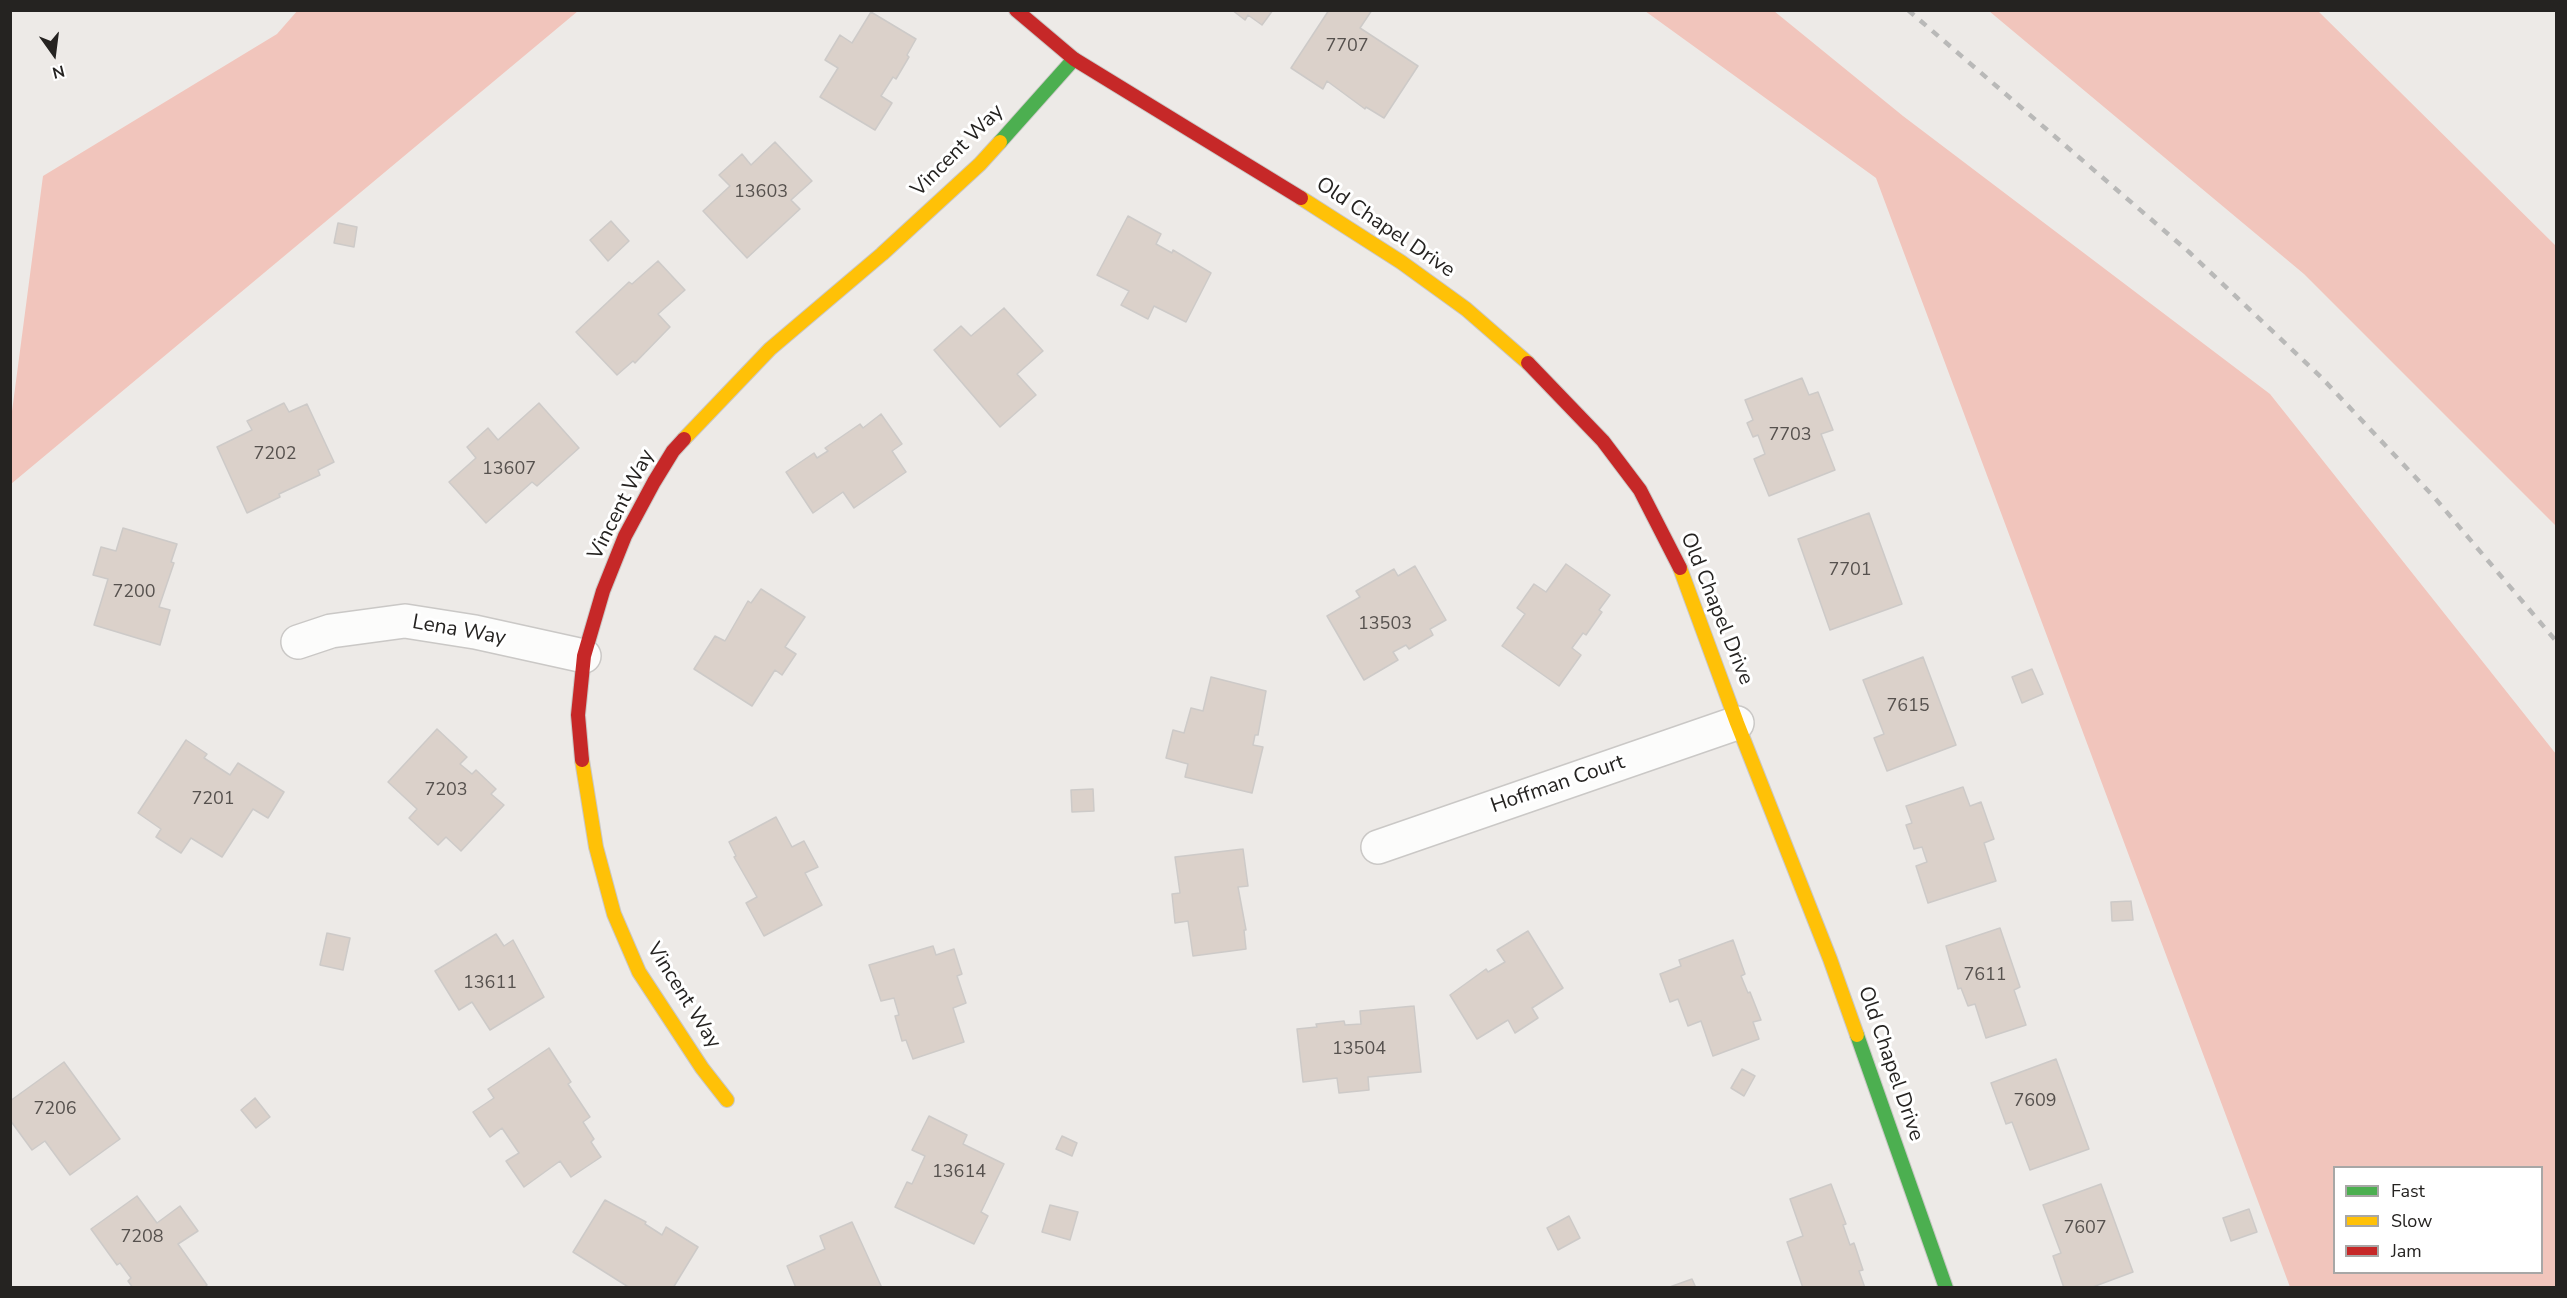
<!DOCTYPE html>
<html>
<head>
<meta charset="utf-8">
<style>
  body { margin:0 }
  #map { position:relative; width:2567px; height:1298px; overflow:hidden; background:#edeae7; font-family:"Nunito Sans",sans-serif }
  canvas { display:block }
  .frame { position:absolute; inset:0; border:12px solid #252321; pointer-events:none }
  .legend { position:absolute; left:2333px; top:1166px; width:210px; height:108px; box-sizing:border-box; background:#fff; border:2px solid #a8a7a6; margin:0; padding:8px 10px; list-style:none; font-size:18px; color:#252321 }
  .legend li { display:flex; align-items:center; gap:12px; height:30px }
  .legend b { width:30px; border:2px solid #a8a7a6 }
  .north { position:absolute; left:24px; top:24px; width:60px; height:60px; -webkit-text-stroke:4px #fff; paint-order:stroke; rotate:166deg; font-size:16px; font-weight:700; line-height:24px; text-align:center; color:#252321 }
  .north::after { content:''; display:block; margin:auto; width:21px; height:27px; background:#252321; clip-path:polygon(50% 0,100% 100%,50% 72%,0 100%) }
</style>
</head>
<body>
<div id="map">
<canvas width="2567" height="1298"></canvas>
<div class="frame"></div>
<ul class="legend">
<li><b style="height:8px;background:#4caf50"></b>Fast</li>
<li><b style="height:8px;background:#ffc107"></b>Slow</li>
<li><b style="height:8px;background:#c62828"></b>Jam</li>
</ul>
<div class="north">N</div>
</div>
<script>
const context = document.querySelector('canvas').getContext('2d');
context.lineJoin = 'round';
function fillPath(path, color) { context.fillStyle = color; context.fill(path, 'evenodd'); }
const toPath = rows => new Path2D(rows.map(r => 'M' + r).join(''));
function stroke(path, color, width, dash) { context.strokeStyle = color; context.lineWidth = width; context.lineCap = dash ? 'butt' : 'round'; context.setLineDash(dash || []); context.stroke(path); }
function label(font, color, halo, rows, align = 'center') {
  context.font = font + ' "Nunito Sans",sans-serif'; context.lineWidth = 6; context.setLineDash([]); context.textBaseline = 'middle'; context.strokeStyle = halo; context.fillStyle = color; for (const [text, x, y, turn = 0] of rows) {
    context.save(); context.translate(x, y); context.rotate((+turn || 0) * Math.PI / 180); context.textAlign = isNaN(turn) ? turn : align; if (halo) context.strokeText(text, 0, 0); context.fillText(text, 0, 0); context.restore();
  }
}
const green = toPath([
  [298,10,578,11,11,484,11,419,43,176,277,34],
  [1645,11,1774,11,1903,116,2270,394,2556,754,2556,1287,2290,1287,1876,178],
  [2334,1168,2542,1168,2542,1272,2334,1272],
  [1989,11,2318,11,2556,246,2556,526,2304,274]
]);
const building = toPath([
  [1232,10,1273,10,1262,25,1248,15,1245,20,1232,10],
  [1329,10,1372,10,1360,28,1418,66,1384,118,1366,107,1365,109,1327,81,1323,89,1291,68,1329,10],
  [871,12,916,39,907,55,909,57,896,79,893,77,881,96,892,103,875,130,820,97,838,68,825,60,840,35,852,43,871,12],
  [775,142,812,181,791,200,800,209,747,258,703,211,730,186,719,175,742,154,751,165,775,142],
  [1128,216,1161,234,1156,244,1172,253,1173,250,1211,273,1186,322,1154,306,1148,319,1121,305,1129,291,1097,275,1128,216],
  [611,221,629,241,608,261,590,240,611,221],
  [338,223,357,227,354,247,334,243,338,223],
  [658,261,685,290,658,314,670,327,635,363,633,361,617,375,576,332,629,282,632,284,658,261],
  [1004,308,1043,351,1017,374,1036,395,1000,427,934,350,961,326,971,336,1004,308],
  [1802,378,1809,395,1818,392,1833,430,1821,434,1835,470,1769,496,1754,459,1765,454,1758,435,1753,437,1747,423,1753,420,1745,400,1802,378],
  [284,403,289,412,307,404,334,462,318,470,320,475,279,494,280,497,247,513,217,447,252,430,247,421,284,403],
  [539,403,579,448,537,486,532,482,486,523,449,482,476,458,467,447,488,428,498,440,539,403],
  [881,414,902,444,892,451,906,472,854,508,843,492,813,513,786,472,814,453,817,458,828,451,825,448,860,424,863,428,881,414],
  [1869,513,1902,604,1830,630,1798,539,1869,513],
  [123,528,177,544,171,562,174,563,159,607,170,610,160,645,94,625,108,579,93,575,101,547,116,551,123,528],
  [1566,564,1610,595,1599,610,1602,612,1586,635,1583,633,1572,648,1581,655,1559,686,1502,646,1525,614,1517,608,1534,584,1546,592,1566,564],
  [1415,566,1446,620,1430,629,1433,635,1409,649,1406,645,1393,652,1398,660,1364,680,1327,616,1360,597,1356,591,1394,569,1398,576,1415,566],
  [761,589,805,617,785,647,796,654,782,675,775,670,752,706,694,669,715,636,725,641,748,601,751,603,761,589],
  [1923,657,1956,745,1887,771,1874,738,1884,734,1863,680,1923,657],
  [2032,669,2043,694,2022,703,2012,677,2032,669],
  [1211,677,1266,691,1258,735,1255,735,1253,745,1263,747,1252,793,1185,777,1188,764,1166,758,1173,730,1184,733,1191,708,1203,711,1211,677],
  [437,729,467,757,460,764,472,774,476,770,496,789,491,794,504,805,461,851,446,837,438,845,409,818,417,809,388,782,437,729],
  [186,740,207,754,204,758,230,775,238,763,284,792,268,818,253,809,222,857,191,838,181,853,156,837,161,829,138,813,186,740],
  [1963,787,1970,806,1981,802,1994,839,1984,843,1996,881,1928,903,1916,866,1927,862,1922,847,1914,849,1906,825,1912,823,1906,806,1963,787],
  [1093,789,1094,811,1072,812,1071,790,1093,789],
  [776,817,792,847,804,841,818,867,805,873,822,905,764,936,746,903,757,897,734,857,736,856,729,842,776,817],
  [1243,849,1248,886,1238,887,1246,930,1244,930,1246,949,1193,956,1188,921,1175,923,1172,894,1180,893,1175,857,1243,849],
  [2131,901,2133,920,2112,921,2111,902,2131,901],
  [2000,928,2020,987,2014,990,2026,1025,1986,1038,1975,1004,1968,1006,1961,988,1958,989,1946,946,2000,928],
  [1528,931,1563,988,1532,1008,1538,1018,1515,1033,1508,1020,1477,1039,1450,995,1486,969,1488,972,1505,962,1497,950,1528,931],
  [327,933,350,938,343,970,320,965,327,933],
  [496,934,504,946,513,940,544,997,490,1030,472,1002,459,1010,435,971,496,934],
  [1733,940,1745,974,1741,976,1748,993,1750,992,1761,1020,1753,1022,1759,1039,1713,1056,1701,1021,1688,1026,1678,999,1670,1002,1660,974,1681,966,1679,960,1733,940],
  [933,946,936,955,954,949,962,974,957,976,966,1003,953,1008,964,1042,913,1059,906,1040,902,1041,895,1016,899,1015,894,998,881,1001,869,965,933,946],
  [1414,1006,1421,1072,1368,1077,1369,1090,1339,1093,1337,1078,1303,1082,1297,1029,1317,1027,1316,1024,1344,1021,1345,1025,1361,1024,1360,1011,1414,1006],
  [549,1048,571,1082,568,1084,590,1117,583,1122,594,1139,591,1142,601,1157,571,1177,560,1161,524,1187,506,1161,519,1153,502,1128,490,1137,473,1112,494,1098,488,1089,549,1048],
  [2056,1059,2089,1149,2030,1170,2012,1122,2006,1124,1991,1083,2056,1059],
  [64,1062,120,1139,70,1175,45,1141,32,1150,10,1120,10,1101,64,1062],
  [1742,1069,1755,1076,1744,1096,1731,1088,1742,1069],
  [255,1098,270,1117,256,1128,241,1110,255,1098],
  [929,1116,967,1135,963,1144,1004,1164,981,1212,988,1216,974,1244,895,1207,907,1182,912,1184,925,1156,912,1150,929,1116],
  [1062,1136,1077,1143,1072,1156,1056,1149,1062,1136],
  [1831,1184,1846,1224,1843,1225,1850,1245,1854,1243,1863,1270,1859,1271,1865,1288,1803,1288,1787,1242,1803,1236,1790,1199,1831,1184],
  [2101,1184,2133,1272,2090,1288,2064,1288,2053,1256,2061,1253,2043,1205,2101,1184],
  [137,1196,157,1223,180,1206,198,1231,178,1244,207,1285,204,1288,133,1288,128,1281,131,1278,120,1263,117,1265,91,1229,137,1196],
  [605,1200,646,1222,645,1224,662,1235,666,1227,698,1247,673,1288,630,1288,573,1252,605,1200],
  [1050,1205,1078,1212,1070,1240,1042,1232,1050,1205],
  [2249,1209,2257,1232,2231,1241,2223,1218,2249,1209],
  [1569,1216,1580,1238,1558,1250,1547,1228,1569,1216],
  [852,1222,882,1288,796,1288,787,1266,825,1249,820,1236,852,1222],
  [1692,1279,1696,1288,1667,1288,1692,1279]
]);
const street = toPath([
  [298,642,331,631,405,621,475,632,584,656],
  [1378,847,1737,723]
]);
const fast = toPath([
  [1000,142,1074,59],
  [1857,1035,1946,1288]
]);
const slow = toPath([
  [1301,198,1401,262,1466,309,1528,363],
  [684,439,770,349,882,254,980,164,1000,142],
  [1680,568,1737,723,1830,959,1857,1035],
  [582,760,596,847,614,914,639,972,702,1068,727,1100]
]);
const jam = toPath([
  [1016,10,1074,59,1301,198],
  [1528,363,1603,441,1640,490,1680,568],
  [582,760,578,715,584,656,603,591,625,536,654,482,673,451,684,439]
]);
const rail = toPath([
  [1908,10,2189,252,2321,377,2434,497,2556,641]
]);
const numberNames = [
  ["7707",1347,47],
  ["13603",761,193],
  ["7703",1790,436],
  ["7202",275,455],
  ["13607",509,470],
  ["7701",1850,571],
  ["7200",134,593],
  ["13503",1385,625],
  ["7615",1908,707],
  ["7203",446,791],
  ["7201",213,800],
  ["7611",1985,976],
  ["13611",490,984],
  ["13504",1359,1050],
  ["7609",2035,1102],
  ["7206",55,1110],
  ["13614",959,1173],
  ["7607",2085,1229],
  ["7208",142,1238]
];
const streetNames = [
  ["Vincent Way",958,151,-45],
  ["Old Chapel Drive",1385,228,34],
  ["Vincent Way",622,505,-63],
  ["Old Chapel Drive",1716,609,68],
  ["Lena Way",459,631,10],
  ["Hoffman Court",1558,785,-19],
  ["Vincent Way",683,996,58],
  ["Old Chapel Drive",1890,1064,71]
];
fillPath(green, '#f1c5bc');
fillPath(building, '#dbd1ca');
stroke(building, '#cdcac8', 1.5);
stroke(street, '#cac8c6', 36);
stroke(fast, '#cac8c6', 16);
stroke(slow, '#cac8c6', 16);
stroke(jam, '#cac8c6', 16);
stroke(street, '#fcfcfb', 33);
stroke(fast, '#4caf50', 14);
stroke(slow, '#ffc107', 14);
stroke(jam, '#c62828', 14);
stroke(rail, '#b9b9b8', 4.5, [8, 8]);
label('18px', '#56514e', null, numberNames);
label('21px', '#252321', '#fff', streetNames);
</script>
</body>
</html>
